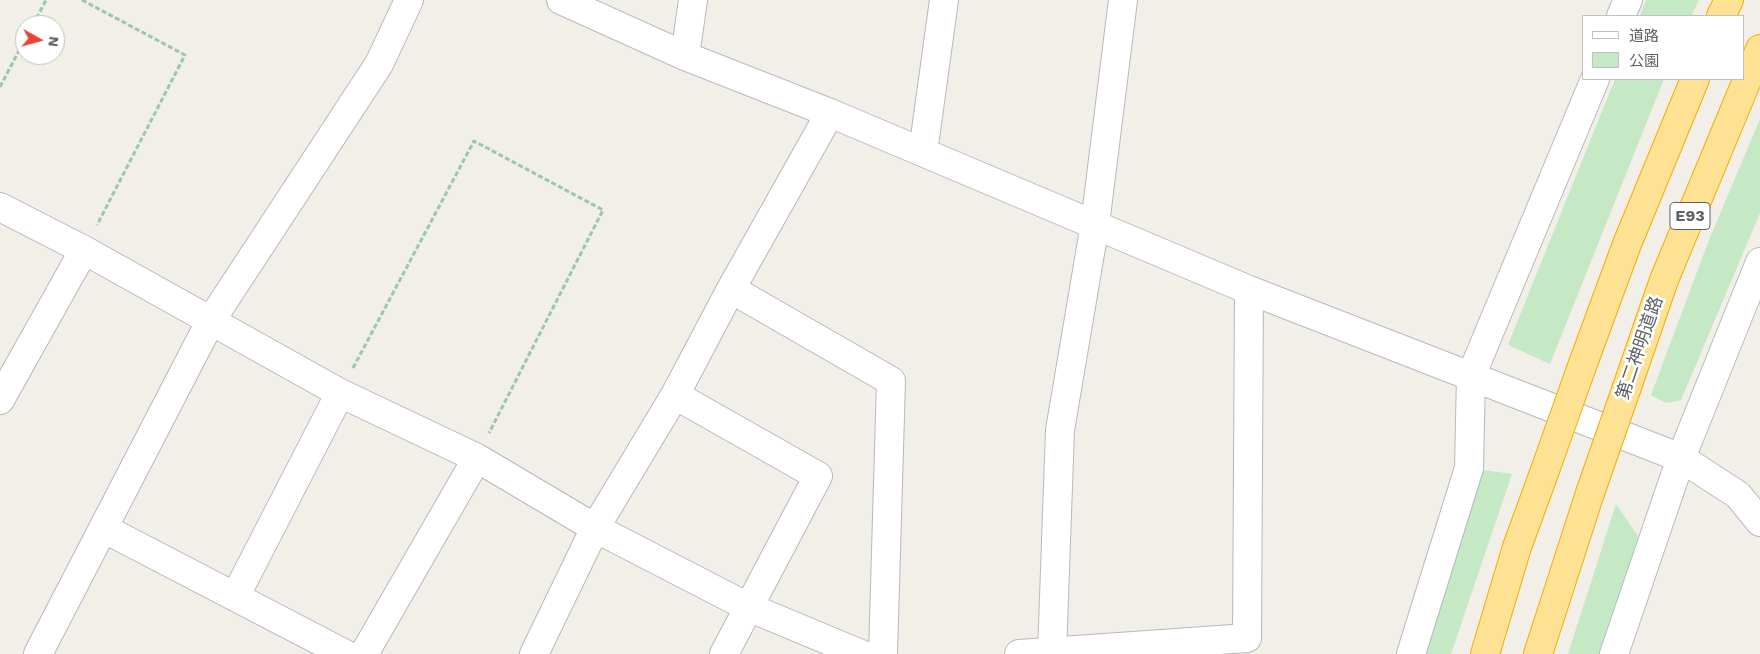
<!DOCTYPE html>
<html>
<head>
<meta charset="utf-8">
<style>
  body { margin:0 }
  #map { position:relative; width:1760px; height:654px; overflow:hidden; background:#f1efe8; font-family:"Work Sans","Noto Sans JP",sans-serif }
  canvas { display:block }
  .legend { position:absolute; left:1582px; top:15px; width:162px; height:65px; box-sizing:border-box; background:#fff; border:1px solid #bfc1c3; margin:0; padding:6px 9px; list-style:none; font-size:15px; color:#5f6368 }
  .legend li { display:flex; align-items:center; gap:10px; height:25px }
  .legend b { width:25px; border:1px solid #bfc1c3 }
  .north { position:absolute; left:15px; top:15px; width:50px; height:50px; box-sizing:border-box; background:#fff; border:1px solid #bfc1c3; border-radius:50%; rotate:97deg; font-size:14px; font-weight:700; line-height:20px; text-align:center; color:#5f6368 }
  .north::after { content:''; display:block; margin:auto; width:18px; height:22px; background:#ea4335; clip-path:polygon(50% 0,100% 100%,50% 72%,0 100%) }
</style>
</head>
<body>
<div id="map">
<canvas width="1760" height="654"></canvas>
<ul class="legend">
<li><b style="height:6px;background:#fff"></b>道路</li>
<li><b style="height:14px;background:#c5e8c5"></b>公園</li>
</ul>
<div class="north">N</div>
</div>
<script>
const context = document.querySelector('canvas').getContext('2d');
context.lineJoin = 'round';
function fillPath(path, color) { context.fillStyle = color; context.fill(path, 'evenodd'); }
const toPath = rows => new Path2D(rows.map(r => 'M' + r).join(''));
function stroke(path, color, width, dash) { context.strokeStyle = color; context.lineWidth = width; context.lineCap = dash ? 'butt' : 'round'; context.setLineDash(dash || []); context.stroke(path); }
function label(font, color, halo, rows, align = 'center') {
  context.font = font + ' "Work Sans","Noto Sans JP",sans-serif'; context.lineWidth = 5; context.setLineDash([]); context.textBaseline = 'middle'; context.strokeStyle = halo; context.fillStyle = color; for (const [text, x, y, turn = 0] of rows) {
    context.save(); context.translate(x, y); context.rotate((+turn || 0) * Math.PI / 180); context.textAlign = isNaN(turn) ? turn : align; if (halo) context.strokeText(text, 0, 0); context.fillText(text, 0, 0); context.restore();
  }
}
const green = toPath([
  [1646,0,1699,0,1691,16,1640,16],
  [1615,79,1664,79,1550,364,1508,345],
  [1760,119,1760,213,1681,400,1666,403,1651,395,1709,240],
  [1483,470,1512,474,1451,654,1423,654],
  [1616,504,1638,536,1603,654,1568,654]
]);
const path = toPath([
  [82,0,185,55,97,225],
  [33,25,46,0],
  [0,87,25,39],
  [353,368,474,141,603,210,489,433]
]);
const street = toPath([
  [1621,16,1628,0],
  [685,56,693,0],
  [923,152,944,0],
  [0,207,84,250,340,393,477,458,595,528,748,607,861,654],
  [731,289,891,381,883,654],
  [675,395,818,476,724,654],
  [0,400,84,250],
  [103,528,345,654],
  [236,595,340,393],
  [38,654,210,322,379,64,409,0],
  [364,654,477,458],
  [534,654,595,528,675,395,731,289,830,113],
  [1019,654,1247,638,1249,290],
  [1411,654,1469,468,1471,376,1595,79]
]);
const secondary = toPath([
  [561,0,685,56,830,113,1249,290,1681,458,1738,495,1760,522],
  [1052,654,1060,430,1095,224,1123,0],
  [1614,654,1681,458,1760,262]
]);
const highway = toPath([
  [1721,16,1729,0],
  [1581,369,1627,244,1695,79],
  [1627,387,1664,280,1760,49],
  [1485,654,1517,547,1544,473],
  [1538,654,1590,493]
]);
const highwayBridge = toPath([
  [1544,473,1581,369],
  [1590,493,1627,387]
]);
const shields = [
  [1690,216,40]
];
const shieldNames = [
  ["E93",1690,216]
];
const streetNames = [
  ["第二神明道路",1640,348,-71]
];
fillPath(green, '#c5e8c5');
stroke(street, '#b5b8bc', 30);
stroke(secondary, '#b6babf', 30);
stroke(highway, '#f9ab00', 30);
stroke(path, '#9cc7a9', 3, [5, 2.5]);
stroke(street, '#fff', 28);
stroke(secondary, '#fff', 28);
stroke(highway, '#fde293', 28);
stroke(highwayBridge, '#f9ab00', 30, []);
stroke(highwayBridge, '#fde293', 28);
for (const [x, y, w] of shields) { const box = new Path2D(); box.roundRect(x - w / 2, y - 13.5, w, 27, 4); context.fillStyle = '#fff'; context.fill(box); stroke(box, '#5f6368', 1); }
label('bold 16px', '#5f6368', null, shieldNames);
label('18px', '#5f6368', '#fff', streetNames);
</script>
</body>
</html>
